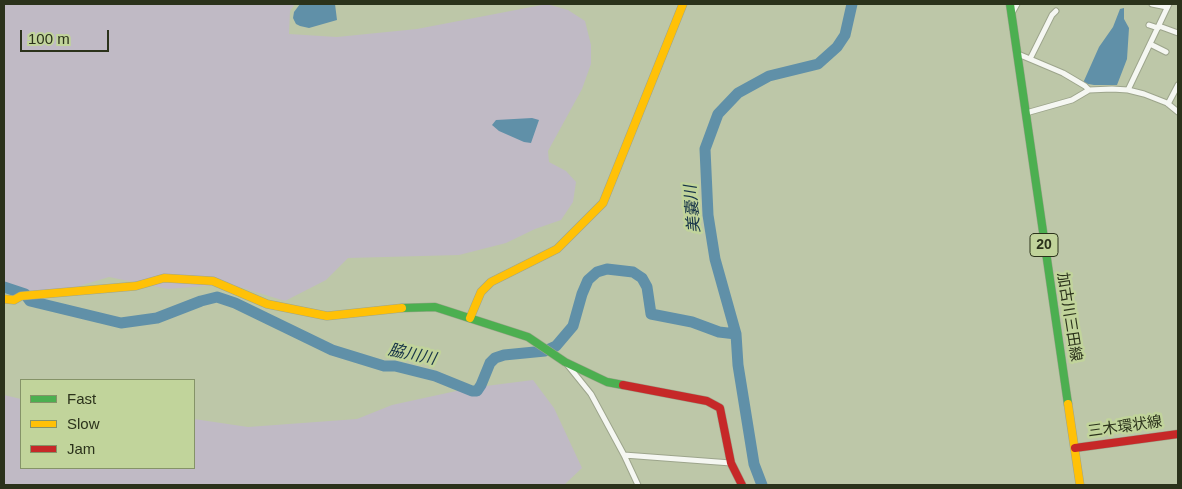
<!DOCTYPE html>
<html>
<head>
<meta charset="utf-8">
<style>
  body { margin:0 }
  #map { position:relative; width:1182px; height:489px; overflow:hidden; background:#bdc7a8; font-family:Arial,sans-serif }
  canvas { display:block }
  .frame { position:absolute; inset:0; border:5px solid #2b321b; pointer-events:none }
  .legend { position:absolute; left:20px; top:379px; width:175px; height:90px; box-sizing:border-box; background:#c1d49b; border:1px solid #859368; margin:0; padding:6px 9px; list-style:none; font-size:15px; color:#2b321b }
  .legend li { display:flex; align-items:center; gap:10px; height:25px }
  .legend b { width:25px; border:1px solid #859368 }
  .scale { position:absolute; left:20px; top:30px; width:89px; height:22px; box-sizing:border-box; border:2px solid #2b321b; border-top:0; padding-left:6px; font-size:15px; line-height:18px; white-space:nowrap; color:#2b321b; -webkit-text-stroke:4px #c1d49b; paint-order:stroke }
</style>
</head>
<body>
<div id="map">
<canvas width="1182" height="489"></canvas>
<div class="frame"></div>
<ul class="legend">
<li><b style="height:6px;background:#4caf50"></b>Fast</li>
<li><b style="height:6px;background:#ffc107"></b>Slow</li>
<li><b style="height:6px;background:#c62828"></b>Jam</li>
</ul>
<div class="scale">100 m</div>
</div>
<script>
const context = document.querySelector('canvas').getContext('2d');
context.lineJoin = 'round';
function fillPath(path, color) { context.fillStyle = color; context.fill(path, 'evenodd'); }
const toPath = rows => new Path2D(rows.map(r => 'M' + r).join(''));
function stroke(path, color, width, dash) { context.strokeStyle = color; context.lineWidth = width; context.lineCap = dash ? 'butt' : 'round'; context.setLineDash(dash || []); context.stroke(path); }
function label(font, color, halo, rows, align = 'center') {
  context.font = font + ' Arial,"Noto Sans JP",sans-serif'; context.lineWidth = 5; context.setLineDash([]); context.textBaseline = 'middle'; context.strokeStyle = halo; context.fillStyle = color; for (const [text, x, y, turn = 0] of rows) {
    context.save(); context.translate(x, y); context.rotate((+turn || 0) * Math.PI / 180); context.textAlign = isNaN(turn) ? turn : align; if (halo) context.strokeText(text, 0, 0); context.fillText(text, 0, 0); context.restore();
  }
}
const green = toPath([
  [4,4,295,4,290,11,289,34,337,37,417,29,547,4,568,10,585,21,591,45,591,64,582,89,548,151,549,162,566,171,576,182,573,202,561,220,535,229,506,243,459,255,348,258,326,280,285,301,230,284,168,289,109,277,63,291,4,290],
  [533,380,554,408,582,468,564,485,4,485,4,395,21,399,21,468,194,468,194,419,248,427,357,419,392,405,470,388]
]);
const water = toPath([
  [300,4,335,4,337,20,309,28,300,26,296,24,293,18,294,12],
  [1124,8,1124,19,1129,28,1127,59,1117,85,1094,85,1083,83,1099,47,1113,27,1120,9],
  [532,118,539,120,531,143,524,142,499,131,492,125,496,120]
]);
const river = toPath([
  [4,287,25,294,30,301,121,323,157,318,201,301,217,297,235,303,332,350,384,366,395,366,435,376,472,391,477,391,481,385,490,363,495,358,504,355,545,351,556,346,573,326,582,294,588,280,597,272,607,269,633,272,642,278,647,287,651,314,692,322,719,332,736,334],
  [762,485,754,464,738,365,736,334,715,259,708,215,705,149,718,114,738,93,769,76,818,64,837,47,845,35,852,4]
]);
const street = toPath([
  [1152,4,1167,7],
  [1012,13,1017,4],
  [1149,25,1158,28],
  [1159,26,1178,33],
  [1150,44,1166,52],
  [1018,54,1063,73,1085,86,1089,90],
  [1030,59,1052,15,1056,11],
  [1128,90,1169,4],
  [1168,104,1178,85],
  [1026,113,1072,100,1089,90,1112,89,1128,90,1144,94,1167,103,1178,112],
  [566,363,591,394,624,455,638,485],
  [624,455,731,463]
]);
const fast = toPath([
  [1010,4,1068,404],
  [402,308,435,307,528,337,565,362,607,382,623,385]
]);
const slow = toPath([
  [4,299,14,300,21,296,136,286,164,278,213,281,267,304,327,316,402,308],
  [470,318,481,292,491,282,557,249,603,203,683,4],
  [1068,404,1080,485]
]);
const jam = toPath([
  [623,385,707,401,720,408,731,463,742,485],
  [1075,448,1178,434]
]);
const shields = [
  [1044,245,28]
];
const shieldNames = [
  ["20",1044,245]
];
const streetNames = [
  ["加古川三田線",1069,317,81],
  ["三木環状線",1125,427,-8]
];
const waterNames = [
  ["美嚢川",693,209,-95],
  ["脇川川",412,355,12]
];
fillPath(green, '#c0bac5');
fillPath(water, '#6090a8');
stroke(river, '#6090a8', 11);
stroke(street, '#9da58c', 7);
stroke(fast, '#9da58c', 9);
stroke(slow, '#9da58c', 9);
stroke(jam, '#9da58c', 9);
stroke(street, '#f5f7f2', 5);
stroke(fast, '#4caf50', 8);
stroke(slow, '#ffc107', 8);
stroke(jam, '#c62828', 8);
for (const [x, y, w] of shields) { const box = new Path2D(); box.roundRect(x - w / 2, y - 11.5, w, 23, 4); context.fillStyle = '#c1d49b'; context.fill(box); stroke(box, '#2b321b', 1); }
label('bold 14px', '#2b321b', null, shieldNames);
label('15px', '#2b321b', '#c1d49b', streetNames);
label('italic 16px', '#153247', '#c1d49b', waterNames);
</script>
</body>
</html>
